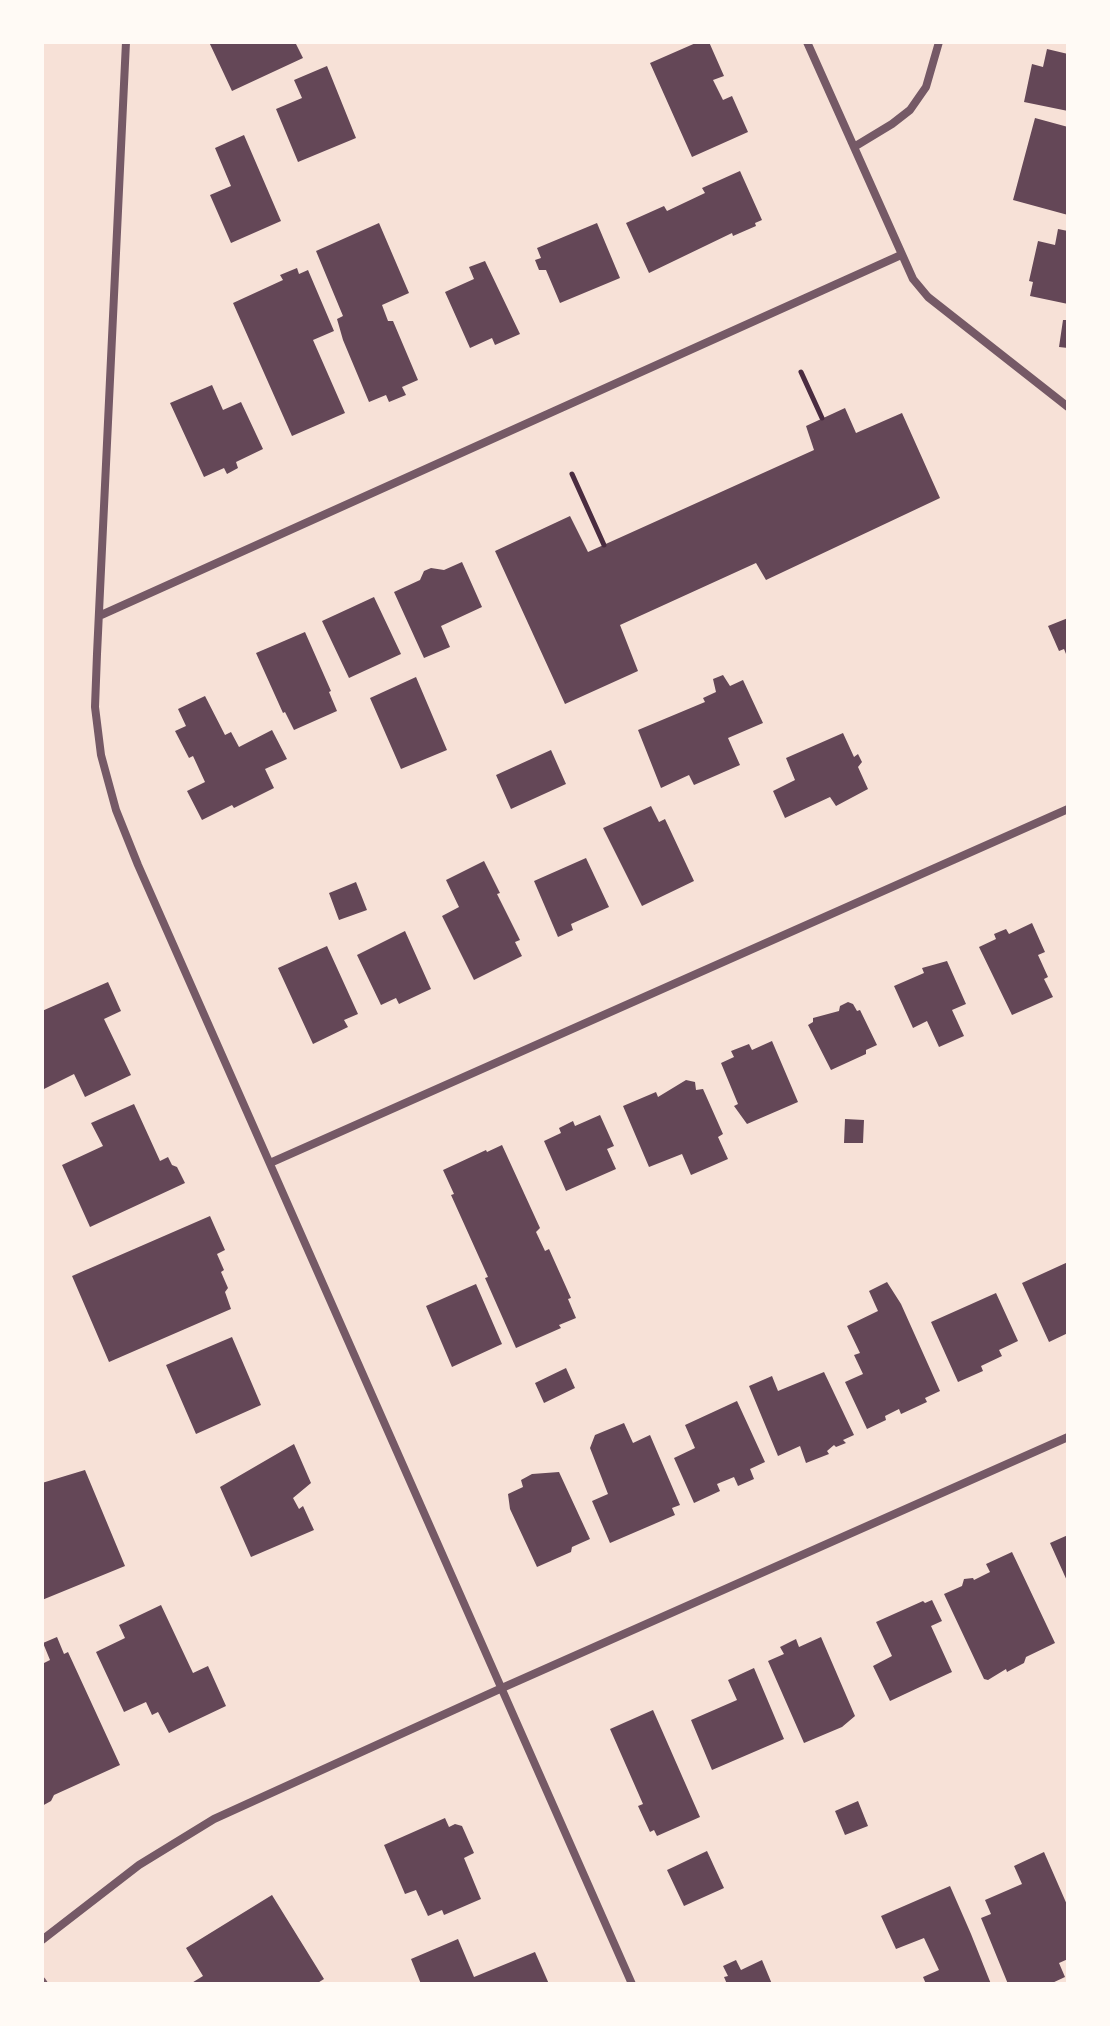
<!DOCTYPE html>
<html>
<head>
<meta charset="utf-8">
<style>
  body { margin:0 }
  #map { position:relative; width:1110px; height:2026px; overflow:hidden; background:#f7e1d7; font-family:Karla,sans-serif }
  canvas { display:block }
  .frame { position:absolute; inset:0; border:44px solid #fffaf5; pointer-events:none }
</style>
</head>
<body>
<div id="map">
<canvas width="1110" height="2026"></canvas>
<div class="frame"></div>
</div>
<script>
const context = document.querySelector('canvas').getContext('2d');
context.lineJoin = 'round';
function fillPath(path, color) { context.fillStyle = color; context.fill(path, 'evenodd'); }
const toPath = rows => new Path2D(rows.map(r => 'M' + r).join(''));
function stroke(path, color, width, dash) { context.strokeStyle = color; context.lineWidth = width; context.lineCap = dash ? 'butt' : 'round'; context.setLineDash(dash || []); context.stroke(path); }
const building = toPath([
  [209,42,295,42,303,58,232,91],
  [698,42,709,42,724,76,713,80,723,100,732,96,748,132,692,157,650,63],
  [1047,49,1068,54,1068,111,1024,102,1032,64,1043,67],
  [327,66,356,138,298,162,276,109,302,98,294,80],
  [1035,118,1068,127,1068,215,1013,200],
  [244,135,281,221,231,243,210,195,231,186,215,148],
  [740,171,762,220,755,223,756,226,733,236,732,233,649,273,626,223,664,206,667,211,705,193,702,188],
  [379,223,409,293,382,305,388,321,393,321,418,380,402,387,406,395,389,402,386,395,369,402,343,340,337,319,343,316,316,251],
  [597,223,620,278,560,303,546,270,539,270,535,260,541,258,537,248],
  [1058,229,1068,231,1068,304,1030,296,1033,282,1029,281,1038,241,1055,245],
  [485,261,520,334,495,345,492,338,470,348,445,292,474,279,469,267],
  [297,268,299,274,308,270,334,331,313,340,345,413,292,436,233,303,283,280,280,275],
  [1063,320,1068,320,1068,348,1059,347],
  [212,385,223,410,241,402,263,449,236,462,238,468,227,474,224,468,204,477,170,403],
  [845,408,856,433,902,413,940,498,766,580,756,563,620,625,638,671,565,704,495,551,570,516,588,552,814,450,806,426],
  [462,562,482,607,441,626,450,647,424,658,394,592,420,580,424,571,431,568,444,570],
  [374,597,401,654,349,678,322,621],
  [1068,618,1068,659,1064,649,1059,651,1048,626],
  [305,632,331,691,329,692,337,711,294,730,285,712,283,713,256,653],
  [723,675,730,686,743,680,763,723,728,738,740,765,694,785,689,775,661,788,638,730,705,702,703,698,716,692,713,679],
  [416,677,447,750,401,769,370,698],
  [205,696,225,735,231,732,239,747,272,730,287,759,265,769,274,788,234,808,232,805,202,820,187,791,205,782,193,756,189,758,175,731,186,726,178,709],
  [843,733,854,757,858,754,862,762,858,767,868,789,836,806,830,797,785,818,773,791,795,780,786,758],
  [551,750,566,784,511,809,496,775],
  [651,806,659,822,665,819,694,881,642,906,603,828],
  [586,858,609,907,571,924,573,930,558,937,534,881],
  [484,861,500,893,497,894,520,940,515,942,522,956,474,980,442,916,459,907,446,880],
  [356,882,367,910,339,920,329,893],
  [1032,923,1045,952,1038,955,1048,977,1044,979,1053,997,1012,1015,979,947,996,939,994,934,1006,929,1009,934],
  [405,931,431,989,399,1004,396,998,381,1005,357,955],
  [327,946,358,1014,344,1020,348,1027,313,1044,278,968],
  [947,961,966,1004,952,1010,964,1036,939,1047,927,1021,913,1028,894,986,924,973,922,968],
  [108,982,121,1011,104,1019,131,1075,85,1097,74,1074,42,1090,42,1011],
  [848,1002,853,1004,857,1011,860,1010,877,1045,866,1050,866,1054,831,1070,808,1025,813,1022,813,1018,839,1011,840,1006],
  [772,1041,798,1102,747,1124,734,1106,738,1104,721,1063,734,1057,731,1051,749,1044,752,1050],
  [686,1080,695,1082,696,1090,703,1089,723,1134,718,1137,728,1159,691,1175,682,1154,649,1167,623,1106,656,1092,658,1097],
  [134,1104,160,1161,168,1157,172,1165,177,1167,185,1183,90,1227,62,1165,103,1146,91,1123],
  [600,1115,614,1146,607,1149,616,1169,566,1191,544,1141,561,1133,559,1128,573,1121,575,1126],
  [845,1119,864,1120,863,1143,844,1143],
  [502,1145,540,1228,536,1232,545,1251,549,1249,571,1298,568,1299,576,1318,559,1325,561,1328,516,1348,485,1278,488,1277,451,1195,454,1194,443,1170,486,1150,487,1152],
  [210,1216,225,1250,217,1254,224,1270,221,1272,228,1288,225,1292,231,1309,109,1362,72,1276],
  [1068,1262,1068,1333,1049,1342,1022,1283],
  [887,1282,901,1304,940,1391,925,1398,927,1402,901,1414,899,1409,885,1416,886,1420,867,1429,845,1382,863,1374,854,1355,860,1353,847,1326,878,1311,869,1291],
  [476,1284,502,1344,452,1367,426,1306],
  [996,1293,1018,1341,999,1350,1002,1356,981,1366,983,1371,958,1382,931,1322],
  [232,1337,261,1405,196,1434,166,1365],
  [566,1368,575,1388,544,1403,535,1383],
  [824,1372,854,1435,843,1440,846,1443,836,1447,834,1445,827,1451,829,1454,806,1463,800,1446,778,1456,749,1386,772,1376,778,1391],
  [737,1401,765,1462,750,1469,754,1479,738,1486,734,1477,717,1484,720,1491,694,1503,674,1458,695,1448,685,1425],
  [624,1423,633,1443,650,1435,680,1505,672,1508,675,1515,610,1543,592,1501,608,1494,590,1448,595,1435],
  [294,1444,311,1483,293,1498,299,1509,303,1506,314,1530,251,1557,220,1487],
  [85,1470,125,1566,42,1600,42,1483],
  [559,1472,590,1539,572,1547,571,1552,537,1567,510,1509,508,1494,523,1487,521,1480,532,1474],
  [1068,1535,1068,1583,1050,1543],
  [1012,1552,1055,1643,1026,1657,1024,1663,1007,1672,1006,1669,988,1680,984,1679,944,1594,962,1586,964,1579,973,1578,974,1580,990,1572,986,1564],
  [932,1600,942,1621,931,1626,952,1672,890,1701,873,1666,892,1656,876,1622,923,1601,925,1603],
  [161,1605,193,1673,208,1666,226,1706,169,1733,158,1712,152,1715,146,1702,124,1712,96,1652,125,1638,119,1625],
  [57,1637,64,1654,68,1652,120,1765,54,1795,51,1801,42,1806,42,1664,50,1660,43,1643],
  [821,1637,855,1716,842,1727,804,1743,768,1661,784,1654,780,1647,796,1639,799,1647],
  [754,1668,784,1739,712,1770,691,1720,737,1700,728,1680],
  [653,1710,700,1817,657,1836,654,1830,650,1832,638,1806,643,1804,610,1729],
  [858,1801,868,1826,845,1835,835,1811],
  [445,1818,449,1827,455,1824,462,1826,474,1853,464,1858,481,1899,444,1915,442,1910,428,1916,416,1890,405,1894,384,1845],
  [707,1851,724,1888,684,1906,667,1870],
  [1044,1852,1068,1907,1068,1959,1059,1963,1065,1977,1050,1984,1008,1984,981,1918,991,1914,985,1900,1022,1884,1014,1866],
  [950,1886,971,1934,991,1984,926,1984,923,1977,939,1970,924,1938,896,1949,881,1916],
  [272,1895,324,1979,316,1984,190,1984,203,1976,186,1948],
  [458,1939,474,1977,535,1952,549,1984,421,1984,411,1959],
  [736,1960,741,1970,762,1960,772,1984,727,1984,724,1977,728,1976,723,1966]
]);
const path = toPath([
  [801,372,822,418],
  [572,474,604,545]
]);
const minor = toPath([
  [126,42,97,654,95,707,101,755,116,810,138,865,632,1984],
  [807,42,913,279,928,297,1068,407],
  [854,147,892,124,910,110,926,87,939,42],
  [99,616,901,255],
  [270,1163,1068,809],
  [42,1940,139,1865,214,1819,502,1688,1068,1437],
  [42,1981,44,1984]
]);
fillPath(building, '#644757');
stroke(path, '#4a2c40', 5);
stroke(minor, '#755966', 8);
</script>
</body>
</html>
